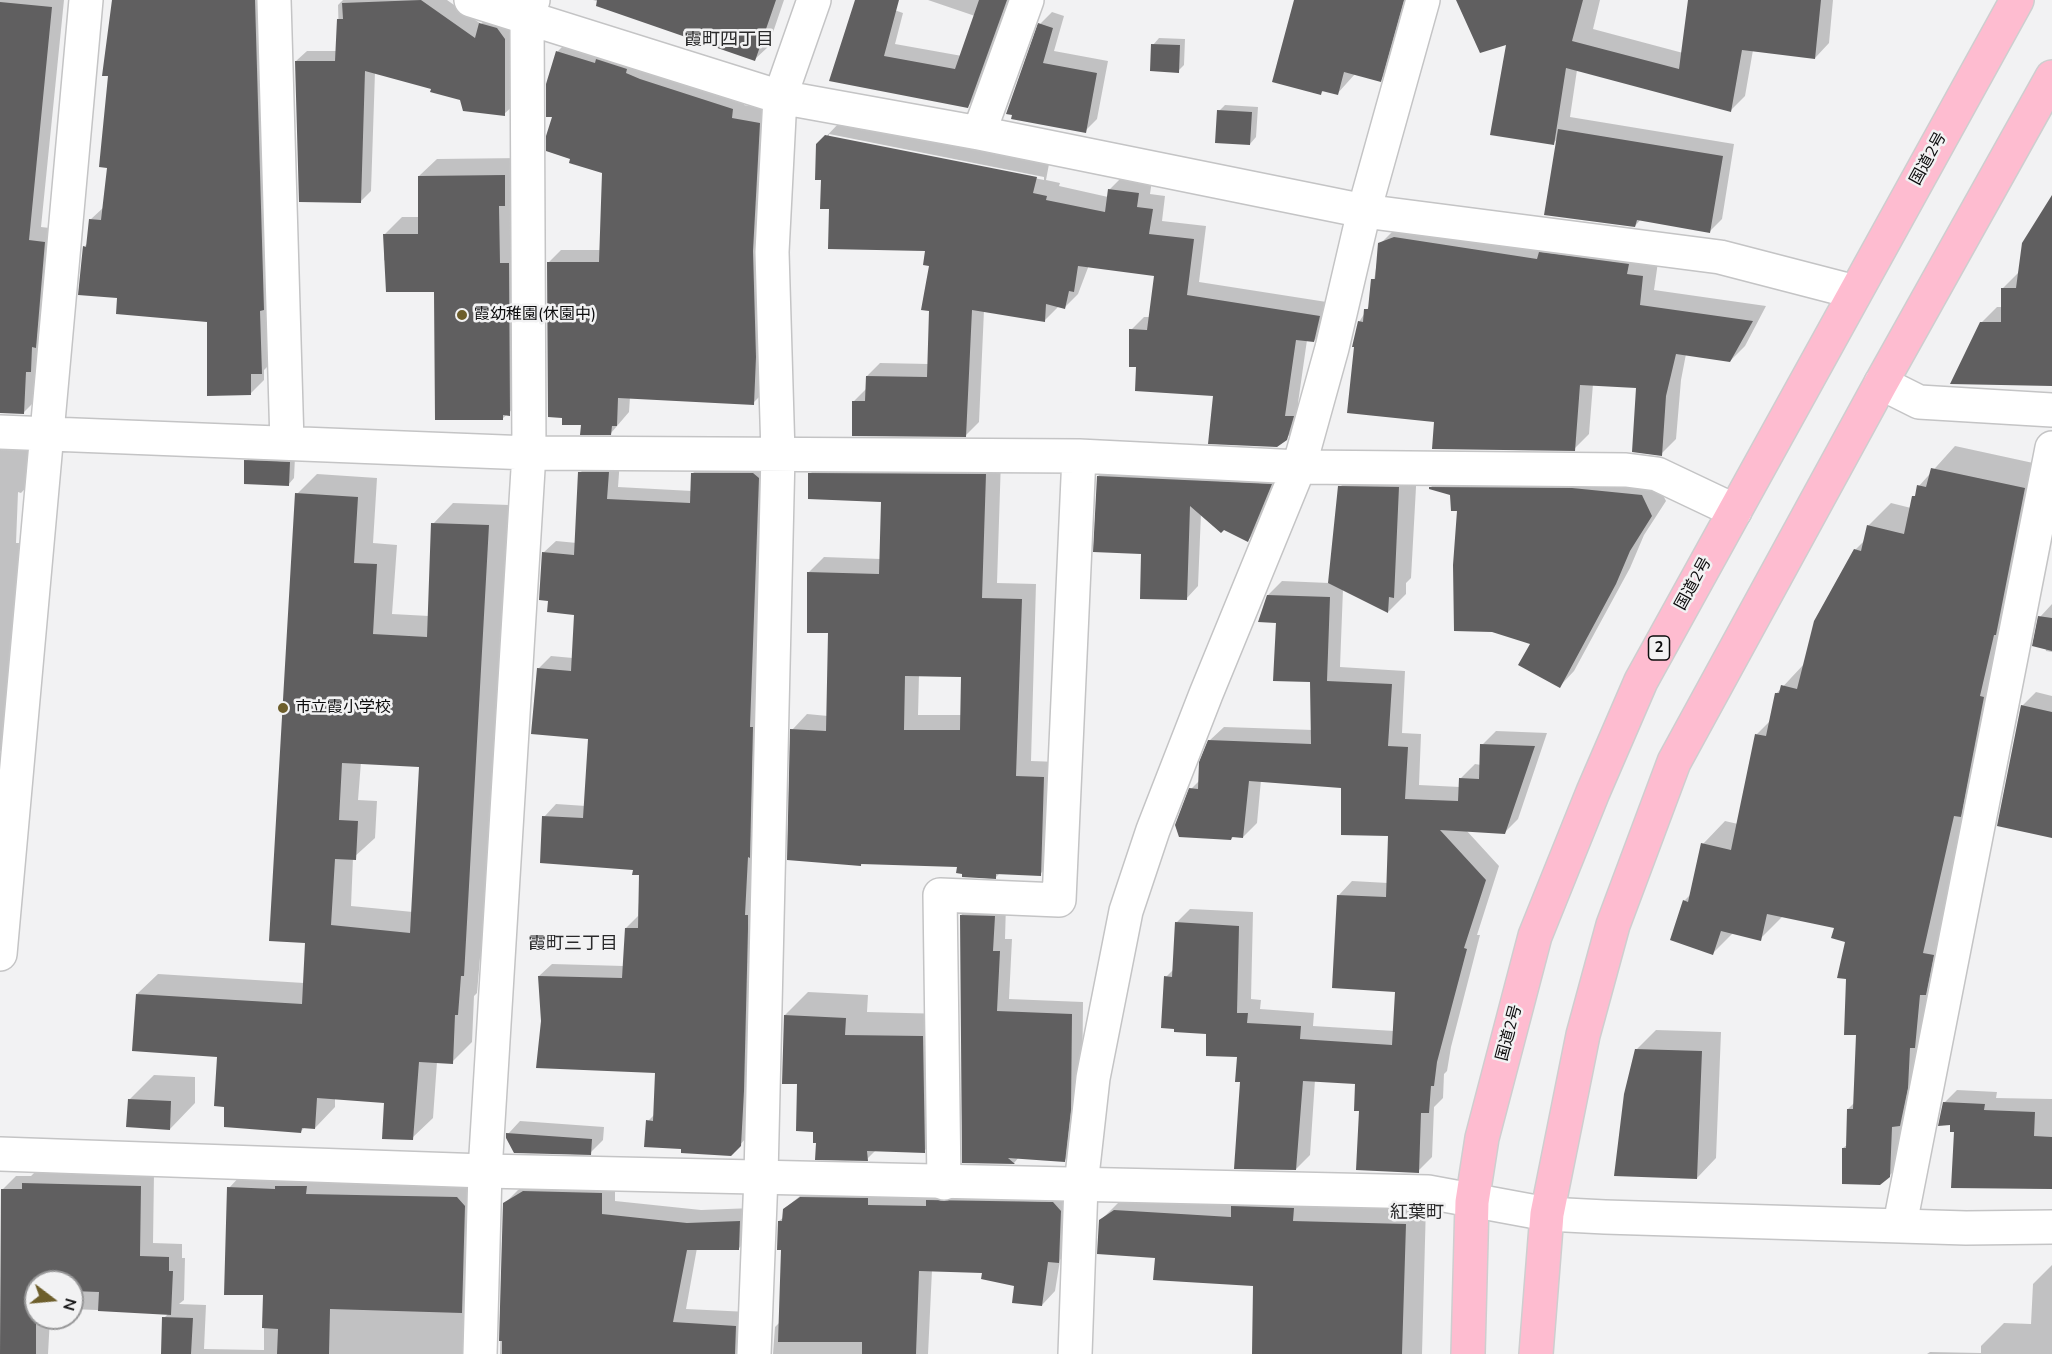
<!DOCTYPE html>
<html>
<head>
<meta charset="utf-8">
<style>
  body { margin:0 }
  #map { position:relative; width:2052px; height:1354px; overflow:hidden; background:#f2f2f3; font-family:"Nunito Sans",sans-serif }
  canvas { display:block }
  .north { position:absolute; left:24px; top:1270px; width:60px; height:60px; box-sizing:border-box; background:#f2f2f3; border:2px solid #969697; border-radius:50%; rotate:106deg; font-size:16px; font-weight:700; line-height:24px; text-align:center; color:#0c0c0d }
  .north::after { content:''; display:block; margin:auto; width:21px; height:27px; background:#6d5e2b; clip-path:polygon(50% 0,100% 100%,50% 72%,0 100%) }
</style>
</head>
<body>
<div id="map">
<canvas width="2052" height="1354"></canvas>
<div class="north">N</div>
</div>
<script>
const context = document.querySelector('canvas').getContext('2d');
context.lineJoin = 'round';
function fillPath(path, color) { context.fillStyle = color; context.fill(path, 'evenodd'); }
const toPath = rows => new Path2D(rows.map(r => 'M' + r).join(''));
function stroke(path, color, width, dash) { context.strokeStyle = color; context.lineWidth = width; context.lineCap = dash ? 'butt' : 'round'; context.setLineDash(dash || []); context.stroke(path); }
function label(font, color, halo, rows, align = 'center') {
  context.font = font + ' "Nunito Sans","Noto Sans JP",sans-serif'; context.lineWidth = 5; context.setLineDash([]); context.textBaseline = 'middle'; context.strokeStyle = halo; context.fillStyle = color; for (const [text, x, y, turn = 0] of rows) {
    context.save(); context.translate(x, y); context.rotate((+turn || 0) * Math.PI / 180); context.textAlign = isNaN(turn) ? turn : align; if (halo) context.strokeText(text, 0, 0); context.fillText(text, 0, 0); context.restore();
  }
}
const shadow = toPath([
  [0,0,64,0,41,227,58,229,37,399,23,413,0,413],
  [112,0,269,0,275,359,264,370,264,380,250,394,209,320,118,296,84,247,88,243,90,220,104,207,109,167],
  [343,0,447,0,481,24,491,13,515,28,515,104,504,114,433,88,375,72,371,191,360,202,296,61,307,51,337,51,339,39,338,5],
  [593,0,784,0,768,47,755,59,673,23],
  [865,0,903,13,895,44,962,56,975,16,928,0,1015,0,980,94,968,106,831,80],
  [1296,0,1415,0,1398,63,1380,80,1355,74,1337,94,1324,90,1321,93],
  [1458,0,1600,0,1593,29,1683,53,1690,0,1833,0,1829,43,1815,58,1753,50,1745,96,1731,110,1577,70,1570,117,1734,144,1722,219,1710,231,1641,219,1635,226,1557,139,1553,144,1508,43],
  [1052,12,1064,16,1054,51,1108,61,1097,119,1085,131,1013,118,1040,24],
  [1159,38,1185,39,1184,65,1178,71,1153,45],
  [570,39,745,97,744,105,772,110,766,390,753,403,630,397,629,412,611,433,582,424,548,263,561,250,601,250,604,172,572,158,554,116,548,85,558,51],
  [1225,105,1258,107,1256,137,1250,144,1219,111],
  [840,122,1049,164,1046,180,1060,183,1059,186,1108,197,1109,190,1123,176,1152,180,1150,194,1165,196,1162,221,1206,226,1199,282,1333,303,1327,327,1314,341,1307,340,1298,403,1306,404,1300,425,1286,438,1215,395,1137,366,1131,330,1144,317,1150,317,1155,275,1089,265,1078,294,1065,307,1058,307,1045,320,984,310,979,422,966,435,854,401,867,388,867,376,880,363,929,364,931,265,927,250,831,208,822,179,818,145],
  [829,134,1044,177,1044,180,829,137],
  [522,158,527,396,502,419,436,291,384,260,384,235,402,217,419,217,419,176,437,159],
  [2052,205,2052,384,1981,323,1997,307,2002,307,2003,288,2018,273],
  [1395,229,1658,262,1654,290,1766,306,1745,346,1730,361,1686,354,1681,380,1676,439,1661,454,1638,387,1593,384,1589,434,1574,449,1436,421,1359,322,1370,305,1380,244],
  [0,431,37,439,34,479,21,493,18,492,16,543,21,543,11,741,0,752],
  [1955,446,2047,466,1912,1153,1889,1176,1843,1148,1847,1145,1848,1109,1855,1102,1858,1033,1847,941,1836,927,1783,916,1760,939,1733,933,1713,953,1684,901,1691,894,1703,844,1725,821,1738,824,1756,735,1771,720,1776,694,1805,663,1855,550,1865,540,1868,526,1891,503,1911,508,1919,486],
  [252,455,295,457,294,478,288,485,246,461],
  [825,458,1001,459,997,583,1036,584,1031,761,1059,762,1056,859,1040,874,1000,873,996,877,958,865,863,862,861,865,792,730,807,714,828,716,829,632,809,572,824,557,881,559,883,500,810,474],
  [919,675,962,675,961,715,918,715],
  [592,460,620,460,618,487,692,491,693,473,705,461,766,461,752,1132,730,1155,682,1148,648,1121,655,1114,656,1072,542,1021,539,976,552,964,624,966,626,928,638,916,641,874,544,817,556,804,586,806,589,737,538,669,551,656,573,658,575,613,549,600,543,553,556,541,577,543,580,473],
  [1111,464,1282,473,1260,528,1248,540,1201,513,1198,586,1186,599,1143,552,1098,476],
  [1358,469,1417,469,1411,578,1406,583,1406,594,1388,612,1343,589,1340,667,1405,671,1402,733,1421,734,1419,785,1460,787,1461,778,1475,764,1481,765,1482,745,1496,731,1547,733,1518,819,1504,833,1466,830,1499,866,1477,935,1480,935,1451,1047,1447,1071,1444,1074,1443,1098,1434,1107,1432,1157,1418,1171,1361,1109,1356,1083,1315,1080,1310,1155,1296,1169,1242,1081,1238,1056,1207,1032,1166,977,1174,969,1176,923,1190,909,1253,912,1251,999,1261,1000,1260,1009,1314,1013,1313,1026,1394,1031,1396,991,1339,895,1352,881,1388,883,1389,835,1343,787,1261,780,1257,823,1243,837,1234,836,1231,839,1191,789,1200,780,1209,741,1224,727,1313,730,1312,681,1278,621,1268,595,1282,581,1329,583,1340,487],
  [1445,473,1656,481,1666,501,1644,535,1630,568,1574,671,1560,686,1532,643,1452,494,1430,488],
  [317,474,377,478,373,543,397,545,392,614,429,616,433,524,453,503,509,505,484,955,480,958,477,993,474,996,472,1042,452,1062,437,1062,433,1118,412,1138,386,1101,335,1098,335,1107,315,1128,305,1127,300,1132,225,1105,219,1056,137,994,158,974,304,983,307,942,297,494],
  [361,762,421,765,413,912,351,906,353,858,375,838,377,801,358,800],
  [2052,604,2052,652,2046,651,2040,617],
  [2036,692,2052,696,2052,837,2022,706],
  [974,903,1006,904,1005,939,1012,939,1009,999,1083,1002,1082,1097,1077,1148,1064,1161,1019,1157,1014,1163,964,1161,961,915],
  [808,992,868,995,867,1012,946,1014,947,1129,924,1151,876,1150,867,1159,818,1142,798,1083,785,1015],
  [1656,1030,1721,1032,1716,1158,1697,1178,1636,1050],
  [154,1075,195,1077,195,1103,170,1129,129,1100],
  [1957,1090,1997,1092,1996,1098,2052,1099,2052,1189,1952,1186,1955,1131,1944,1103],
  [520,1121,604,1127,603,1140,590,1153,508,1134],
  [37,1170,154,1173,153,1243,182,1244,182,1258,185,1258,184,1300,179,1304,206,1305,204,1349,264,1350,264,1293,229,1188,242,1174,471,1184,481,1354,163,1354,164,1318,169,1313,72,1309,72,1282,36,1282,36,1318,50,1318,48,1354,0,1354,2,1190,16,1176,31,1176],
  [537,1178,615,1180,615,1201,701,1210,753,1208,752,1235,739,1248,697,1248,686,1309,749,1312,755,1354,500,1354,504,1204,518,1190],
  [815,1184,1067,1189,1072,1247,1060,1260,1055,1291,1042,1305,1015,1285,984,1271,932,1270,928,1354,773,1354,775,1327,780,1322,782,1248,779,1221,784,1217,784,1209],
  [1121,1200,1426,1204,1422,1354,1253,1354,1255,1285,1157,1256,1100,1221],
  [2052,1265,2052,1354,1927,1354,1930,1352,1981,1353,1981,1346,2004,1323,2031,1324,2033,1284]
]);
const building = toPath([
  [112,0,255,0,264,310,260,311,262,374,251,374,251,395,207,396,207,322,116,314,117,298,78,295,83,246,86,247,89,219,101,220,107,168,99,167,108,76,102,76],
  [421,0,475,38,479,23,497,28,505,39,505,116,463,111,460,100,430,92,431,89,365,71,361,203,299,202,295,61,335,61,337,19,343,19,342,3],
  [597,0,776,0,755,61,596,6],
  [855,0,899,0,884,56,955,69,979,0,1007,0,968,108,829,81],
  [1294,0,1404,0,1381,82,1344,72,1338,95,1322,91,1321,95,1272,82],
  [1456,0,1583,0,1572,41,1679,69,1688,0,1821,0,1815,59,1742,50,1731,112,1566,68,1554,145,1490,135,1506,45,1480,53],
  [0,2,52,7,29,240,45,242,36,348,32,347,31,372,26,372,24,414,0,413],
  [1038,23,1053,28,1043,63,1097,73,1086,133,1011,119,1012,115,1006,114],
  [1151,44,1180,45,1179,73,1150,71],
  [556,51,595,63,596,59,627,69,626,73,640,79,733,109,732,118,760,123,753,251,756,357,754,405,618,398,617,426,612,426,611,435,580,435,581,425,562,425,562,418,548,417,547,262,599,262,602,173,569,163,570,159,546,151,546,136,552,117,546,117,546,84],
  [1217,110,1252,112,1250,145,1215,143],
  [1558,129,1723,156,1710,233,1637,220,1635,227,1544,215],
  [825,135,1037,177,1033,193,1047,196,1046,200,1105,212,1108,189,1139,193,1137,207,1153,209,1149,234,1194,239,1187,295,1320,316,1314,342,1296,340,1285,416,1294,416,1287,440,1277,447,1208,444,1213,396,1135,391,1136,367,1129,367,1129,329,1147,330,1154,276,1078,266,1074,292,1069,291,1065,309,1046,304,1045,322,972,310,966,437,852,436,852,401,865,401,866,376,927,377,929,311,921,310,929,266,923,265,925,251,828,249,829,209,820,209,821,180,815,180,816,144],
  [505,175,505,206,499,206,500,263,509,263,510,416,503,415,503,420,435,420,434,292,386,292,383,234,418,234,418,176],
  [2052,195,2052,386,1950,384,1980,322,2001,322,2001,288,2016,288,2022,243],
  [1394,237,1537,259,1539,252,1629,264,1627,274,1643,276,1640,305,1753,321,1730,362,1676,354,1666,396,1662,456,1632,452,1636,388,1580,385,1575,451,1432,449,1434,422,1347,413,1354,347,1352,347,1358,321,1363,322,1364,309,1368,309,1371,279,1375,279,1378,243],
  [244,460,290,462,289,486,244,484],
  [1931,468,2025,488,1996,635,1994,635,1980,696,1984,697,1961,817,1954,816,1923,953,1934,955,1926,995,1920,995,1915,1048,1910,1048,1908,1088,1900,1126,1892,1127,1890,1177,1880,1185,1842,1184,1842,1148,1846,1148,1847,1109,1853,1109,1856,1035,1844,1035,1846,979,1837,978,1845,942,1831,938,1834,928,1767,914,1761,941,1721,931,1713,955,1670,940,1683,900,1688,902,1701,843,1731,850,1755,734,1766,736,1775,693,1779,693,1781,685,1797,689,1814,621,1854,549,1861,551,1867,525,1904,534,1912,496,1915,496,1917,485,1926,487],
  [578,472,609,472,607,499,690,503,691,473,753,473,759,478,750,727,753,727,750,858,748,857,745,915,748,915,748,929,744,1091,741,1146,731,1156,681,1153,681,1149,644,1147,646,1120,653,1121,655,1073,536,1068,541,1021,538,976,622,978,625,928,638,928,639,875,632,875,633,870,540,863,542,816,583,818,588,739,531,734,537,668,571,671,574,615,547,612,548,601,539,600,542,552,574,555],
  [808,473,986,474,982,598,1022,599,1016,776,1044,777,1041,876,996,874,996,879,962,877,962,874,956,873,957,867,861,864,861,866,787,860,790,729,826,731,828,633,807,633,807,572,879,574,881,502,808,499],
  [905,676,961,677,960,730,904,730],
  [1097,476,1141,478,1272,484,1248,542,1224,530,1221,533,1190,506,1187,600,1140,599,1141,554,1093,552],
  [1338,486,1399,487,1394,598,1389,597,1388,613,1328,583],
  [1429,487,1572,488,1642,495,1652,516,1630,551,1616,584,1560,688,1518,665,1530,644,1492,632,1454,631,1453,565,1457,511,1451,511,1450,495,1429,489],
  [295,493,358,497,354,563,377,564,373,634,427,637,431,523,489,525,464,976,461,976,458,1015,455,1015,453,1064,419,1062,413,1140,382,1139,384,1103,317,1098,315,1129,302,1128,301,1133,224,1127,224,1107,214,1106,217,1057,132,1051,136,994,302,1004,305,943,269,941],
  [342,763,419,767,410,933,331,925,335,859,356,860,358,821,339,820],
  [1267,595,1330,597,1327,681,1392,684,1388,746,1408,747,1405,799,1458,801,1459,778,1479,779,1480,744,1535,746,1505,834,1440,830,1486,880,1464,948,1467,949,1437,1062,1434,1086,1431,1086,1429,1113,1421,1113,1419,1173,1356,1170,1359,1111,1354,1111,1355,1084,1303,1081,1296,1170,1234,1169,1240,1082,1235,1082,1237,1057,1206,1056,1206,1034,1174,1032,1174,1029,1161,1028,1164,976,1172,977,1175,922,1239,926,1237,1013,1248,1013,1247,1023,1301,1026,1300,1039,1392,1045,1395,992,1332,988,1337,895,1386,897,1388,836,1341,835,1341,788,1249,781,1243,838,1232,837,1231,840,1179,837,1175,825,1189,788,1198,789,1199,762,1208,740,1311,744,1310,682,1273,681,1276,623,1258,622],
  [2038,616,2052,618,2052,651,2032,646],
  [2021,705,2052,712,2052,838,1997,826],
  [960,915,995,916,993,951,1000,951,997,1011,1072,1014,1071,1110,1065,1162,1008,1158,1015,1164,962,1163],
  [784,1015,846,1018,845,1035,923,1036,925,1153,867,1151,868,1161,815,1160,816,1143,813,1143,813,1132,796,1131,797,1084,782,1084],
  [1635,1049,1702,1051,1697,1179,1614,1176,1624,1094],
  [128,1099,171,1101,170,1130,126,1127],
  [1943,1102,1985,1104,1984,1110,2035,1112,2034,1136,2052,1137,2052,1189,1951,1188,1954,1132,1950,1132,1950,1125,1938,1126],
  [506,1133,592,1139,591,1155,514,1153,506,1138],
  [22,1183,141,1186,140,1256,169,1257,169,1271,173,1271,171,1315,98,1311,99,1292,72,1291,72,1282,36,1282,36,1354,0,1354,1,1189,22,1189],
  [275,1186,307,1186,306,1194,457,1197,465,1206,462,1313,330,1309,329,1354,277,1354,278,1329,262,1328,263,1295,224,1295,227,1187,275,1189],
  [523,1191,602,1193,602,1214,687,1223,740,1221,739,1250,687,1250,673,1322,736,1326,735,1354,502,1354,502,1341,499,1341,503,1203],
  [800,1197,868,1198,868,1205,926,1206,926,1200,1053,1202,1061,1211,1059,1263,1048,1262,1042,1306,1012,1303,1014,1286,981,1279,982,1273,919,1271,916,1354,862,1354,862,1342,778,1342,781,1250,777,1250,778,1221,782,1221,783,1209],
  [1231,1206,1294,1208,1293,1221,1406,1224,1402,1354,1252,1354,1253,1286,1153,1280,1155,1258,1097,1254,1099,1220,1114,1210,1231,1217],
  [162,1317,193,1318,191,1354,161,1354]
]);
const minor = toPath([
  [274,0,287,443],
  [471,0,780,97,979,133,1364,211,1720,257,1855,292],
  [979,133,1027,0],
  [1881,383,1919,402,2052,410],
  [0,432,529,453,1079,456,1299,467,1626,470,1657,474,1735,511],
  [0,954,86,0],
  [944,1183,940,895,1059,900,1079,456],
  [1900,1224,2052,448],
  [480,1354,485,1171,529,453,527,18,533,0],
  [754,1354,761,1176,778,454,772,252,780,97,814,0],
  [1075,1354,1081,1185,1093,1078,1126,911,1153,830,1206,694,1299,467,1332,348,1364,211,1423,0]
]);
const tertiary = toPath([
  [0,1154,485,1171,1428,1192,1547,1214,1605,1217,1966,1228,2052,1227]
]);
const trunk = toPath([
  [1468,1354,1472,1202,1482,1138,1535,936,1593,792,1641,681,2017,0],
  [1536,1354,1547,1214,1583,1035,1613,925,1674,762,1881,383,2052,77]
]);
const markers = [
  [462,315,6,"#6d5e2b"],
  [283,708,6,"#6d5e2b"]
];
const shields = [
  [1659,648,21]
];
const shieldNames = [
  ["2",1659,648]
];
const streetNames = [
  ["国道2号",1929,159,-61],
  ["国道2号",1694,584,-61],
  ["国道2号",1510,1033,-75]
];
const poiNames = [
  ["霞幼稚園(休園中)",474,315],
  ["市立霞小学校",295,708]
];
const neighbourhoodNames = [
  ["霞町四丁目",729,41],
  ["霞町三丁目",573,945],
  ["紅葉町",1417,1214]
];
fillPath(shadow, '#0003');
fillPath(building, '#605f60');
stroke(minor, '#c4c4c5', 36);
stroke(tertiary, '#c4c4c5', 36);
stroke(trunk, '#cececf', 36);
stroke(minor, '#fff', 33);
stroke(tertiary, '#fff', 33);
stroke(trunk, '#febcd0', 33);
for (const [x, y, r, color] of markers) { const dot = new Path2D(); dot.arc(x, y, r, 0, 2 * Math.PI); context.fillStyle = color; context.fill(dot); stroke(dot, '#f2f2f3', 2); }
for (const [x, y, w] of shields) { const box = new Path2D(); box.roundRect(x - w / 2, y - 12, w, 24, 4.5); context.fillStyle = '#f2f2f3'; context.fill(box); stroke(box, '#0c0c0d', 1.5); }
label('bold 15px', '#0c0c0d', null, shieldNames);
label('16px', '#0c0c0d', '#f2f2f3', streetNames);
label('16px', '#0c0c0d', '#f2f2f3', poiNames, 'left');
label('18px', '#29292a', '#f2f2f3', neighbourhoodNames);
</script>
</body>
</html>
